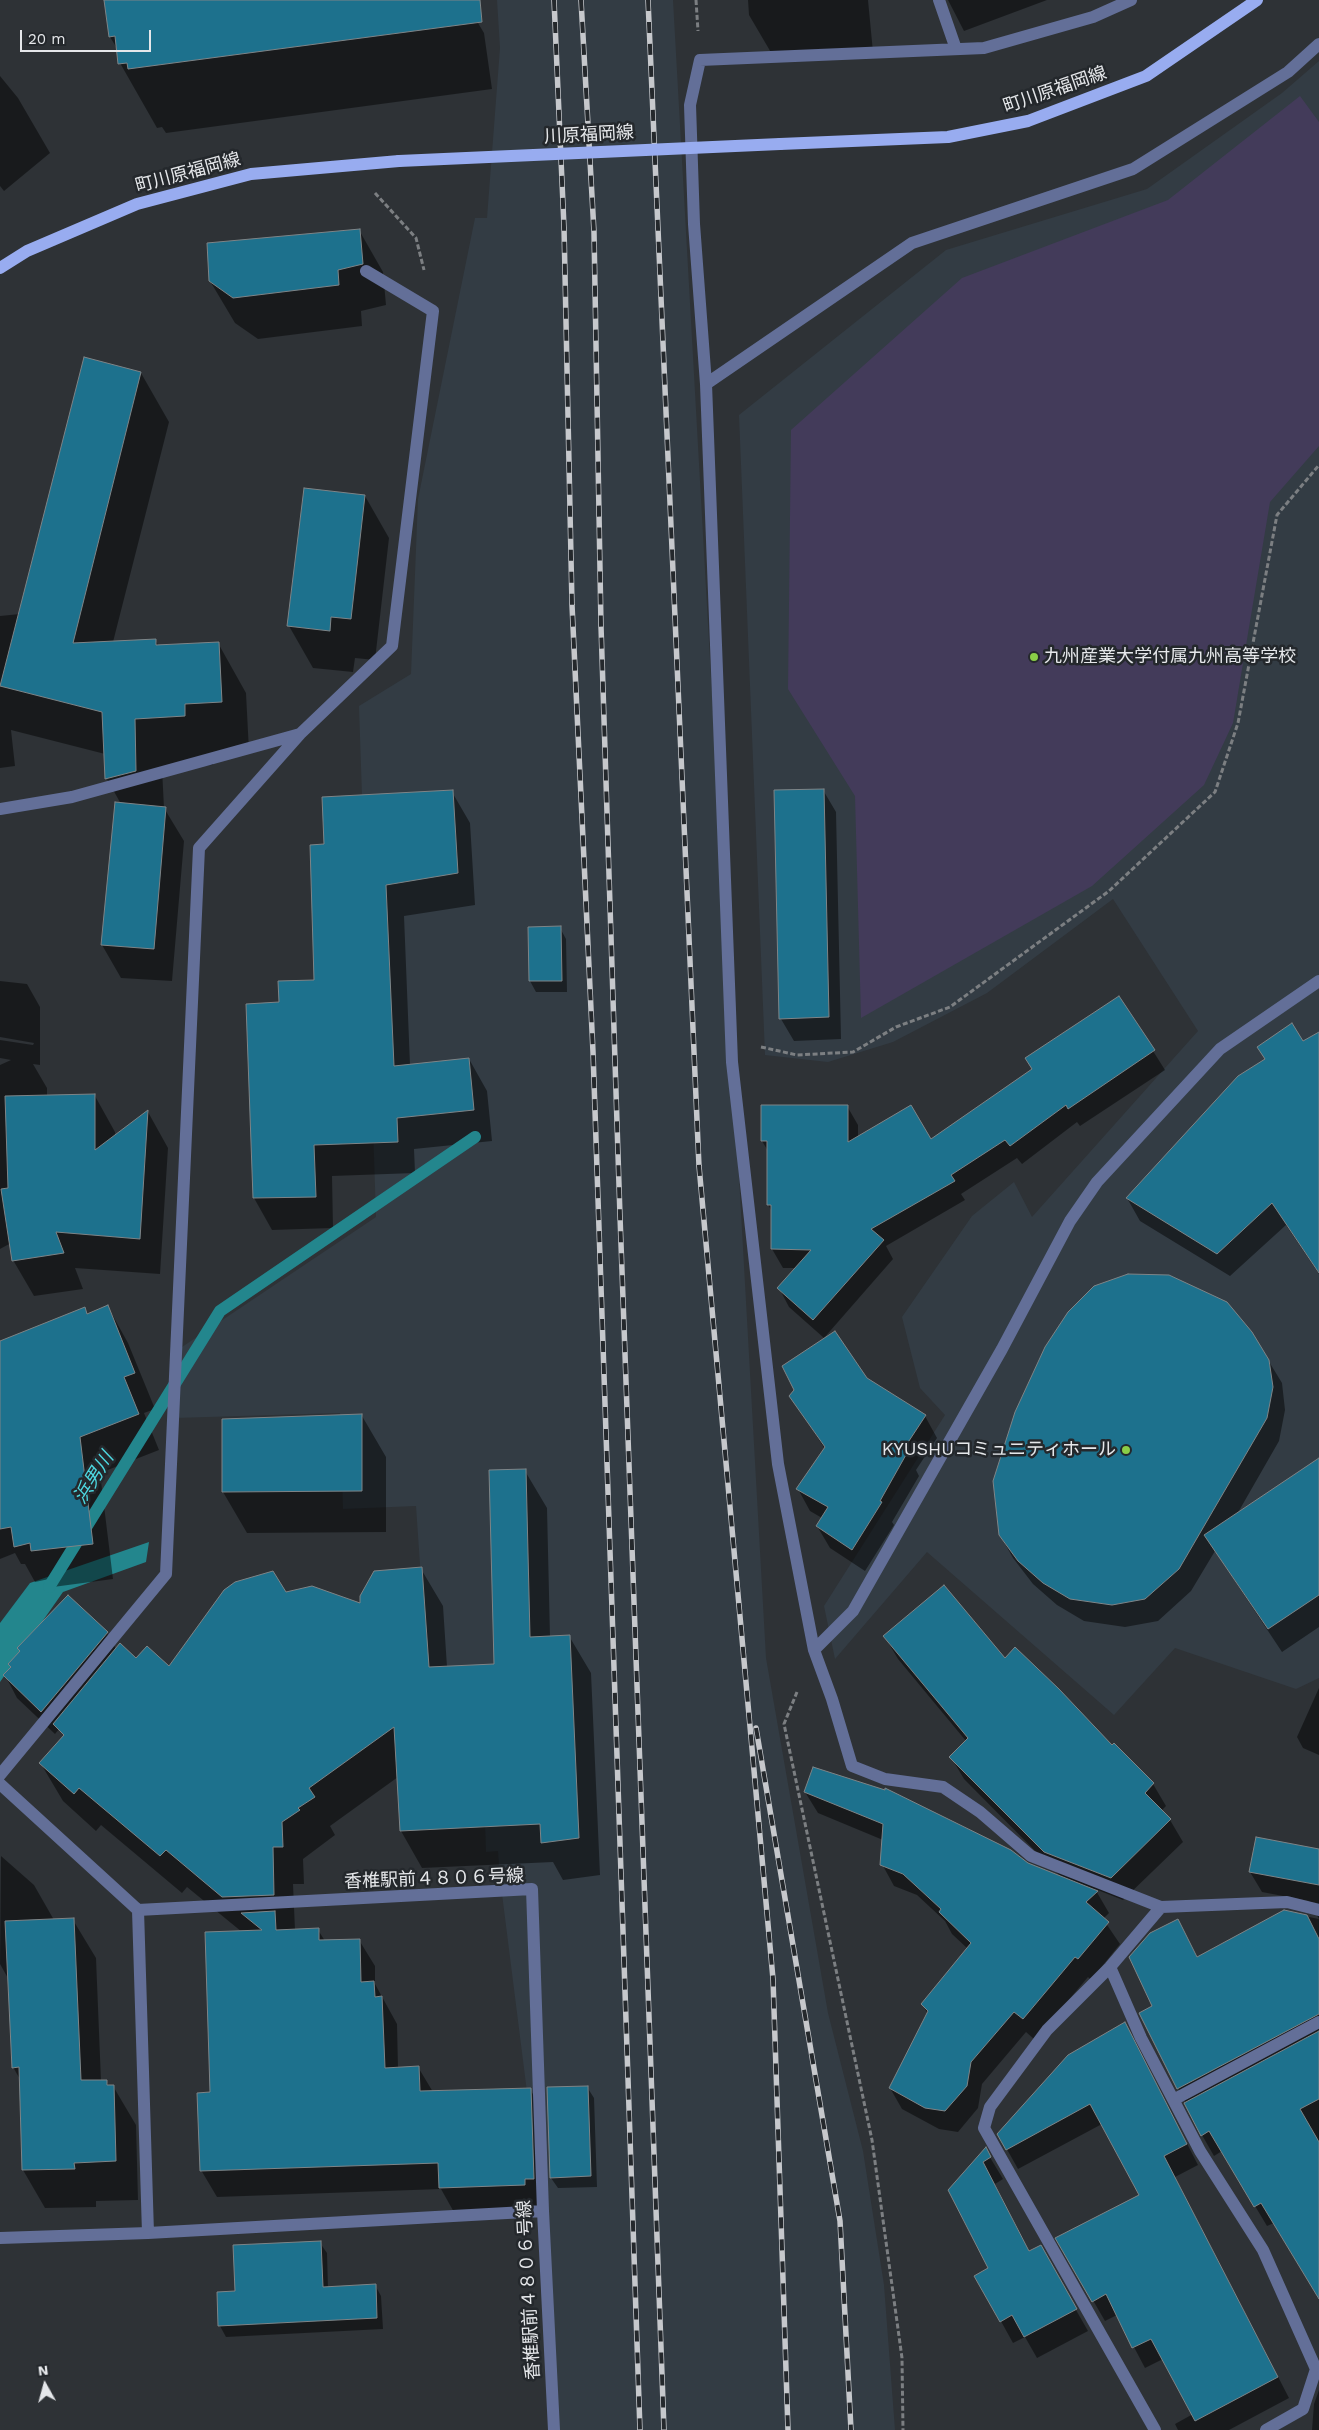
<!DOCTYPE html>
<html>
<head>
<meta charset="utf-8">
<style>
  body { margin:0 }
  #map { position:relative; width:1319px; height:2430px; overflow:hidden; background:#2e3236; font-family:"Work Sans",sans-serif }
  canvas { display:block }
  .north { position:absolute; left:20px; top:2360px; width:50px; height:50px; -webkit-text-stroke:4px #24282c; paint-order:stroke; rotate:353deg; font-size:14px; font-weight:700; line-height:20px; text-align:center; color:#e5e7ea }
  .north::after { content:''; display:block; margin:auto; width:18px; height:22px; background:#e5e7ea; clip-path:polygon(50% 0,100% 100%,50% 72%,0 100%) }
  .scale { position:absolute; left:20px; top:30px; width:131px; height:22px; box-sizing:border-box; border:2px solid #e5e7ea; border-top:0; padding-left:6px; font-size:15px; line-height:18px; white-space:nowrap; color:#e5e7ea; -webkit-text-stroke:4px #24282c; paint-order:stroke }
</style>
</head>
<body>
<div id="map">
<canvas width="1319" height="2430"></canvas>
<div class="north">N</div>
<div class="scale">20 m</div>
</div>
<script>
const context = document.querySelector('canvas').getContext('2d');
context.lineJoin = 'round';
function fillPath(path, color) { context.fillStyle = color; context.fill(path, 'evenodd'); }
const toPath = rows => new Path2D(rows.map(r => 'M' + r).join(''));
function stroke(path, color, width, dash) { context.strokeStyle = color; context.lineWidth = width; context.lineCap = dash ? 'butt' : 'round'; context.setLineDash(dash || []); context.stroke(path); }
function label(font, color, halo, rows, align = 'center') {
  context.font = font + ' "Work Sans","Noto Sans JP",sans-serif'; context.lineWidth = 5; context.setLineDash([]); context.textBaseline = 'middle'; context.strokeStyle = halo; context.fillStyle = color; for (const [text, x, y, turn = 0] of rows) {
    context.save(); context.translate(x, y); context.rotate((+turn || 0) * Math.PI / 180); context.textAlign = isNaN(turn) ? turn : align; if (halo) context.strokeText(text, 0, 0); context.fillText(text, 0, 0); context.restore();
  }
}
const built = toPath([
  [497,0,673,0,766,1658,828,2013,863,2151,884,2285,895,2430,554,2430,542,2211,500,1878,498,1851,486,1852,481,1703,427,1667,416,1506,343,1509,340,1413,174,1418,176,1351,376,1217,359,706,411,674,418,499,475,218,487,218,500,48],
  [1319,61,1319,1678,1296,1689,1175,1648,1114,1715,927,1552,835,1659,824,1606,945,1415,920,1388,902,1317,972,1216,1014,1182,1032,1217,1198,1031,1113,899,987,993,893,1042,828,1062,765,1055,739,415,946,250,1147,189,1282,93]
]);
const green = toPath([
  [1300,96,1319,122,1319,446,1270,502,1233,723,1204,785,1092,886,861,1018,855,796,788,689,791,430,962,278,1168,200]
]);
const water = toPath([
  [149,1542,146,1562,63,1592,0,1682,0,1623,30,1583]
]);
const shadow = toPath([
  [105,0,475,0,478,23,484,33,492,89,166,133,162,127,157,128,120,63,118,50,110,37],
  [748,0,868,0,873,52,776,61,749,15],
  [948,0,1047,0,964,31],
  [0,76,18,98,50,153,4,191,0,186],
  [359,230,383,272,386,305,361,311,362,326,258,339,235,323,210,281],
  [141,373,169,422,113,642,155,640,159,646,218,643,246,693,249,751,212,753,213,765,162,768,164,808,184,841,172,981,121,978,102,945,116,804,121,804,107,779,105,754,11,730,15,766,0,768,0,616,20,614],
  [365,496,389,538,375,660,355,658,353,672,313,668,289,626],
  [823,790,836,812,841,1039,794,1041,781,1019],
  [452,792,470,823,475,905,404,916,410,1065,469,1059,487,1091,492,1141,414,1149,415,1173,332,1176,333,1228,272,1230,254,1198,247,1005,281,1004,316,981,325,846],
  [560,928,566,939,567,992,536,992,530,981],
  [0,981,27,984,40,1007,40,1065,33,1064,47,1088,47,1096,95,1096,115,1132,115,1137,148,1112,168,1148,160,1274,75,1268,83,1289,34,1296,13,1260,11,1243,0,1249,0,1065,11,1060,0,1058,0,1040,33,1045,34,1043,0,1037],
  [1119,997,1165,1070,1080,1126,1077,1122,1022,1164,1017,1158,961,1194,965,1200,886,1246,893,1259,824,1338,789,1307,779,1288,797,1268,783,1268,772,1249,772,1212,768,1204,768,1151,762,1141,847,1106,858,1125,858,1138,930,1141,1033,1070],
  [1303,1043,1319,1043,1319,1274,1286,1225,1230,1276,1140,1221,1127,1198],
  [108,1307,128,1343,155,1409,144,1413,159,1450,100,1473,113,1579,53,1587,49,1579,35,1582,25,1564,21,1564,15,1553,0,1559,0,1342,84,1309,88,1315],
  [1268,1360,1282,1383,1285,1410,1279,1441,1236,1516,1319,1459,1319,1627,1282,1652,1215,1551,1191,1591,1158,1621,1125,1627,1084,1621,1057,1605,1033,1584,1013,1558,1000,1535],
  [866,1379,925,1416,937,1438,916,1470,919,1476,892,1522,894,1525,865,1571,830,1548,817,1526,822,1518,810,1511,798,1489,825,1449,791,1396],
  [362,1416,386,1457,386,1532,247,1533,223,1492],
  [525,1471,547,1508,550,1637,569,1636,591,1673,600,1875,563,1880,553,1862,422,1868,401,1831,398,1777,330,1826,335,1835,303,1859,304,1884,293,1884,295,1930,318,1930,325,1941,359,1940,375,1966,375,1984,397,2024,398,2068,418,2067,433,2092,530,2089,545,2116,548,2205,455,2214,441,2189,217,2197,201,2170,212,2094,242,1932,187,1887,182,1893,101,1825,96,1831,63,1801,41,1764,65,1736,92,1689,55,1734,17,1698,5,1675,21,1652,18,1648,107,1633,116,1649,136,1660,169,1667,286,1594,362,1605,421,1569,443,1606,447,1667,495,1665],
  [885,1637,1005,1660,1112,1747,1114,1745,1153,1784,1166,1806,1161,1811,1170,1820,1183,1842,1123,1900,1095,1889,1109,1913,1103,1919,1120,1944,1091,1980,1088,1977,1035,2040,1026,2032,982,2084,978,2108,958,2132,939,2129,902,2109,890,2088,928,2014,922,2004,968,1949,952,1934,945,1921,917,1895,894,1886,882,1864,883,1840,818,1813,805,1792,1027,1865,1062,1878,964,1779,951,1757,966,1741,898,1659],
  [1319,1688,1319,1755,1303,1748,1297,1737],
  [1319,1850,1319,1919,1309,1901,1262,1892,1250,1872],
  [1,1856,34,1885,54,1920,73,1920,96,1958,101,2081,106,2081,109,2086,113,2086,136,2125,138,2200,96,2201,96,2207,45,2208,23,2170,21,2081,13,2067,9,1980,0,1964],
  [1284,1912,1319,1919,1319,2298,1274,2223,1267,2226,1222,2151,1214,2156,1202,2135,1178,2088,1154,2006,1178,1921,1198,1958],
  [1125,2023,1198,2165,1175,2177,1289,2398,1229,2430,1178,2430,1175,2424,1193,2414,1163,2359,1145,2368,1117,2315,1105,2321,1057,2238,1141,2196,1102,2124,1018,2169,999,2135],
  [587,2087,594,2098,597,2187,558,2188,551,2178],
  [985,2149,1003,2179,995,2184,1030,2252,1040,2247,1088,2331,1037,2358,1025,2337,1013,2343,976,2276,989,2269,949,2190],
  [320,2243,327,2253,328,2288,375,2285,381,2296,383,2329,226,2337,220,2326,236,2292],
  [1319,2390,1319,2430,1312,2430,1314,2404]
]);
const stream = toPath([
  [49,1587,220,1311,475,1137]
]);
const building = toPath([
  [104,0,480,0,482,22,128,69,127,63,118,64,115,36,109,37,104,0],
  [360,229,363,264,338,270,339,285,233,298,209,281,207,243,360,229],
  [84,357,141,372,73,643,156,639,156,645,219,642,222,702,185,704,185,716,135,719,136,771,105,779,102,712,0,686,84,357],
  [304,488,365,495,351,619,331,617,330,631,287,626,304,488],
  [824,789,829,1017,779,1019,774,790,824,789],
  [453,790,458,873,386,885,394,1066,469,1058,474,1110,397,1118,398,1142,314,1145,316,1197,253,1198,246,1004,279,1002,278,981,314,980,310,845,324,844,322,797,453,790],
  [115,802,166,807,154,949,101,945,115,802],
  [561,926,562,981,529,981,528,927,561,926],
  [1119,996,1155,1050,1068,1109,1066,1105,1010,1146,1005,1140,951,1175,955,1181,871,1229,884,1240,813,1320,777,1288,811,1250,771,1249,771,1205,767,1205,767,1141,761,1141,761,1105,848,1105,848,1142,911,1105,931,1139,1032,1069,1025,1058,1119,996],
  [1292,1023,1303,1041,1319,1032,1319,1273,1272,1203,1217,1254,1126,1198,1238,1076,1265,1059,1257,1047,1292,1023],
  [95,1094,95,1150,148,1110,140,1239,56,1232,64,1253,12,1261,1,1189,8,1188,5,1096,95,1094],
  [1128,1274,1169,1275,1227,1302,1252,1332,1269,1360,1273,1387,1267,1418,1179,1569,1145,1599,1112,1605,1070,1599,1043,1583,1018,1561,999,1535,993,1481,1015,1412,1045,1347,1068,1312,1094,1286,1128,1274],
  [108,1305,135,1373,124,1377,139,1414,80,1437,93,1544,31,1551,30,1543,14,1547,11,1527,0,1529,0,1341,85,1307,87,1314,108,1305],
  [835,1331,867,1378,926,1415,903,1450,907,1453,880,1501,882,1502,852,1550,816,1526,828,1507,796,1489,825,1447,789,1396,794,1390,782,1366,835,1331],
  [362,1414,362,1491,222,1492,222,1419,362,1414],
  [1319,1458,1319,1595,1268,1629,1204,1535,1319,1458],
  [526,1469,530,1637,570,1635,579,1838,541,1843,540,1824,400,1831,394,1727,309,1788,315,1797,298,1808,300,1810,282,1822,283,1847,273,1847,274,1895,222,1897,166,1850,160,1856,79,1788,74,1794,39,1763,64,1735,53,1724,120,1643,136,1658,147,1646,169,1666,224,1590,235,1582,273,1571,286,1592,312,1586,360,1603,360,1596,374,1571,422,1567,429,1667,494,1664,489,1470,526,1469],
  [944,1585,1005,1658,1015,1647,1059,1689,1112,1745,1114,1743,1154,1783,1145,1793,1171,1819,1111,1878,1044,1852,949,1757,968,1738,883,1636,944,1585],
  [68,1595,108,1632,41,1712,3,1675,11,1667,8,1664,20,1651,17,1648,68,1595],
  [813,1767,885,1790,885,1788,1011,1850,1028,1863,1098,1891,1086,1902,1109,1922,1078,1959,1075,1957,1023,2019,1014,2012,971,2062,967,2086,945,2111,925,2108,889,2088,928,2011,921,2004,971,1943,939,1912,941,1909,903,1874,880,1865,883,1824,804,1792,813,1767],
  [1256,1837,1319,1849,1319,1885,1249,1872,1256,1837],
  [1284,1910,1307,1915,1319,1939,1319,2014,1177,2089,1139,2013,1152,2006,1129,1957,1150,1933,1178,1919,1197,1957,1284,1910],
  [275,1911,276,1930,319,1928,319,1940,360,1939,361,1982,374,1981,375,1997,382,1996,385,2068,419,2066,420,2091,531,2088,534,2179,525,2179,525,2185,439,2188,438,2163,200,2171,197,2093,210,2092,205,1932,262,1930,241,1913,275,1911],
  [74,1918,81,2080,107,2080,107,2085,114,2085,116,2161,74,2163,75,2169,22,2170,19,2067,12,2068,5,1921,74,1918],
  [1125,2022,1187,2144,1164,2156,1278,2377,1195,2421,1151,2339,1132,2348,1106,2294,1092,2302,1055,2238,1139,2195,1090,2104,1006,2150,997,2134,1068,2055,1125,2022],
  [1319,2031,1319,2099,1300,2109,1319,2142,1319,2299,1261,2203,1254,2207,1209,2131,1201,2136,1184,2103,1319,2031],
  [588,2086,591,2176,550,2178,547,2087,588,2086],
  [986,2147,991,2157,983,2162,1029,2251,1041,2245,1077,2309,1024,2337,1012,2315,1000,2322,974,2276,988,2268,948,2190,986,2147],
  [321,2241,323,2287,376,2284,377,2318,218,2326,217,2292,235,2291,233,2245,321,2241]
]);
const path = toPath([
  [696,0,698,31],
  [375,193,416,238,424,270],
  [761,1047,797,1055,853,1052,896,1027,950,1007,1109,891,1215,792,1238,723,1277,515,1319,465],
  [797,1692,784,1724,872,2140,902,2358,903,2430]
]);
const minor = toPath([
  [939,0,956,49],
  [1131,0,1093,17,984,48,700,60,690,105,694,224,706,384,732,1062,778,1464,814,1650,832,1699,852,1766,885,1779,943,1787,980,1812,1031,1856,1161,1907,1287,1902,1319,1910],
  [706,384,912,243,1133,169,1288,72,1319,44],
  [0,809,72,797,300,734],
  [814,1650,853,1611,1002,1349,1070,1221,1097,1182,1220,1049,1319,981],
  [0,1775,166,1574,199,848,300,734,392,646,433,311,366,271],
  [0,1784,138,1910,532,1889,543,2211,554,2430],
  [138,1910,148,2233],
  [1110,1967,1141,2038,1200,2151,1263,2250,1316,2369,1303,2409,1266,2430],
  [1175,2099,1319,2022],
  [0,2238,148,2233,543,2211],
  [1155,2430,984,2128,990,2107,1047,2030,1110,1967,1161,1907]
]);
const major = toPath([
  [780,144,948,137,1028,121,1146,76,1257,0],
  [0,268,27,251,137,204,251,174,399,161]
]);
const rail = toPath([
  [554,0,564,227,572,605,593,1052,640,2430],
  [581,0,594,232,601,626,620,1216,664,2430],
  [648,0,699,1166,773,1979,788,2430],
  [756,1728,840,2221,851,2430]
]);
const majorBridge = toPath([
  [399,161,780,144]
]);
const markers = [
  [1034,657,5,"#8ace47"],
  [1126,1450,5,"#8ace47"]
];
const streetNames = [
  ["町川原福岡線",1055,90,-19],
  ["川原福岡線",589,135,-3],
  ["町川原福岡線",188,173,-15],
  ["香椎駅前４８０６号線",434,1879,-2],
  ["香椎駅前４８０６号線",529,2290,-93]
];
const poiNames = [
  ["九州産業大学付属九州高等学校",1044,657],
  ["KYUSHUコミュニティホール",1116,1450,"right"]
];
const waterNames = [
  ["浜男川",94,1478,-58]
];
fillPath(built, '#333c44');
fillPath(green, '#433b5a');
fillPath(water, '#23868d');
fillPath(shadow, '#0007');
stroke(stream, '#23868d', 12);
fillPath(building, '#1d718d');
stroke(building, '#7e8487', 1);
stroke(path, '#7c7f82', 3, [5, 2.5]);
stroke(minor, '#636f98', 12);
stroke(major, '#98acf0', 12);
stroke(rail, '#c6c8cc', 5.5);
stroke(rail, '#24282c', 4, [11]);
stroke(majorBridge, '#98acf0', 12);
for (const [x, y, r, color] of markers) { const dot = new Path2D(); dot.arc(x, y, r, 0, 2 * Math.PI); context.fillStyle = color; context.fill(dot); stroke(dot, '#24282c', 2); }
label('18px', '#e5e7ea', '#24282c', streetNames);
label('18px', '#e5e7ea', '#24282c', poiNames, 'left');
label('italic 19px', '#4dd8e1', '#24282c', waterNames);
</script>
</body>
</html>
